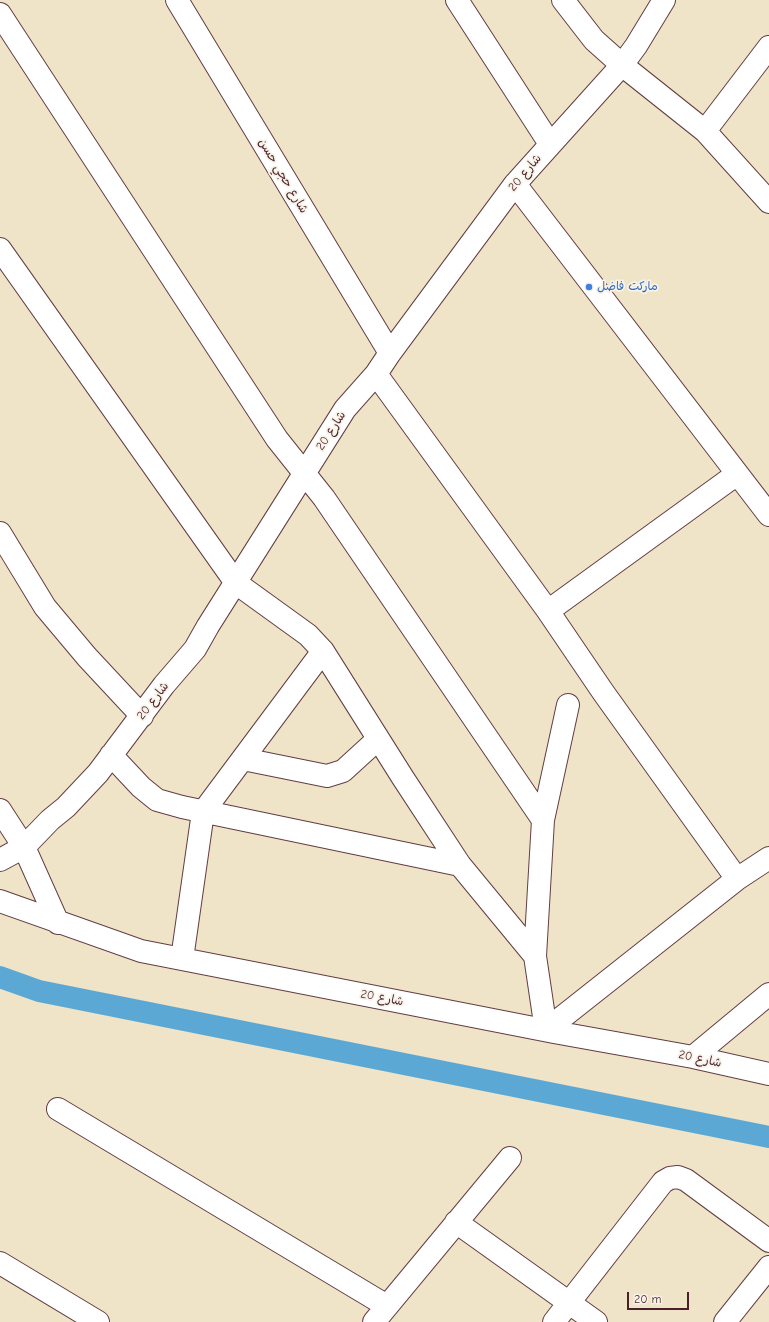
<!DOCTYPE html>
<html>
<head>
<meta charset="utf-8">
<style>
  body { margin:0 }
  #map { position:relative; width:769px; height:1322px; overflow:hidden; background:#f0e4c8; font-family:"Comic Neue",sans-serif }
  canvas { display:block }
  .scale { position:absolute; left:627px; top:1292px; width:62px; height:18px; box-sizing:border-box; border:2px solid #4a1f2b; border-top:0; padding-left:5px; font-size:12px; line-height:14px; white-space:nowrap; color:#4a1f2b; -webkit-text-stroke:3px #f7f3e8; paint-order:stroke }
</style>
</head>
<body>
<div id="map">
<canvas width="769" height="1322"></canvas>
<div class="scale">20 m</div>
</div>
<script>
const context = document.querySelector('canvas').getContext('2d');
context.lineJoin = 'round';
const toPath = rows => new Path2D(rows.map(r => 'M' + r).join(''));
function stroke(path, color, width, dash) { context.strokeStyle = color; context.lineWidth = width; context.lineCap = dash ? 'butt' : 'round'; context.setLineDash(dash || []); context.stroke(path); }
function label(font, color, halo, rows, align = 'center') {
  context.font = font + ' "Comic Neue","Playpen Sans Arabic",sans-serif'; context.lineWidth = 3.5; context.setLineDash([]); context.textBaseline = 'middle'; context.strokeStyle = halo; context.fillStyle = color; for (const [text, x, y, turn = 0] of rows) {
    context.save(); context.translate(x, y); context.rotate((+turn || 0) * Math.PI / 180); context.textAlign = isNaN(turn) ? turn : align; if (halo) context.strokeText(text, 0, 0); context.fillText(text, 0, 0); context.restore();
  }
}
const canal = toPath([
  [0,977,39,991,769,1137]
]);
const street = toPath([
  [177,0,390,353],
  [457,0,550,144],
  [563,0,594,40,622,65,705,131,769,202],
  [0,14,277,439,324,498,543,820],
  [705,131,769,47],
  [515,184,769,515],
  [0,249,236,583,308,635,323,651,403,778,460,865,535,956],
  [376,374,548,611,603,692,737,879],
  [0,533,45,607,87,657,142,716],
  [548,611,737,474],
  [568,705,543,820,535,956,546,1030,737,879,769,858],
  [111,755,141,787,157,800,182,807,460,865],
  [243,759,327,776,343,771,378,739],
  [0,810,24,847,58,923],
  [0,860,24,847,50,820,66,807,98,773,164,685,195,649,208,626,345,409,376,374,390,353,515,184,622,65,636,46,664,0],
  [0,901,141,951,554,1032,693,1057,769,1074],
  [182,959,203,812,323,651],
  [693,1057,769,994],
  [58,1109,387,1306],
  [456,1222,596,1322],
  [0,1263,98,1322],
  [374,1322,510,1158],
  [554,1322,663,1182,670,1178,678,1177,686,1180,769,1241],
  [725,1322,769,1267]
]);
const markers = [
  [589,287,4,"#3f7fe0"]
];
const streetNames = [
  ["شارع 20",525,173,-50],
  ["شارع حجي حسن",283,176,59],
  ["شارع 20",331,431,-57],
  ["شارع 20",153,701,-52],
  ["شارع 20",382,998,11],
  ["شارع 20",700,1059,12]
];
const shopNames = [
  ["ماركت فاضل",597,287]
];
stroke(canal, '#5ca8d5', 22);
stroke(street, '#633d43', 24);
stroke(street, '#fff', 22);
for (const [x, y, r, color] of markers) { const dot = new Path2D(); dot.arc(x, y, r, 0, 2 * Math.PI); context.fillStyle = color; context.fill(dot); stroke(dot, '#f7f3e8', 1.5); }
label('12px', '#4a1f2b', '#f7f3e8', streetNames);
label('12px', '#366cbe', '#f7f3e8', shopNames, 'left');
</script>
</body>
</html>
